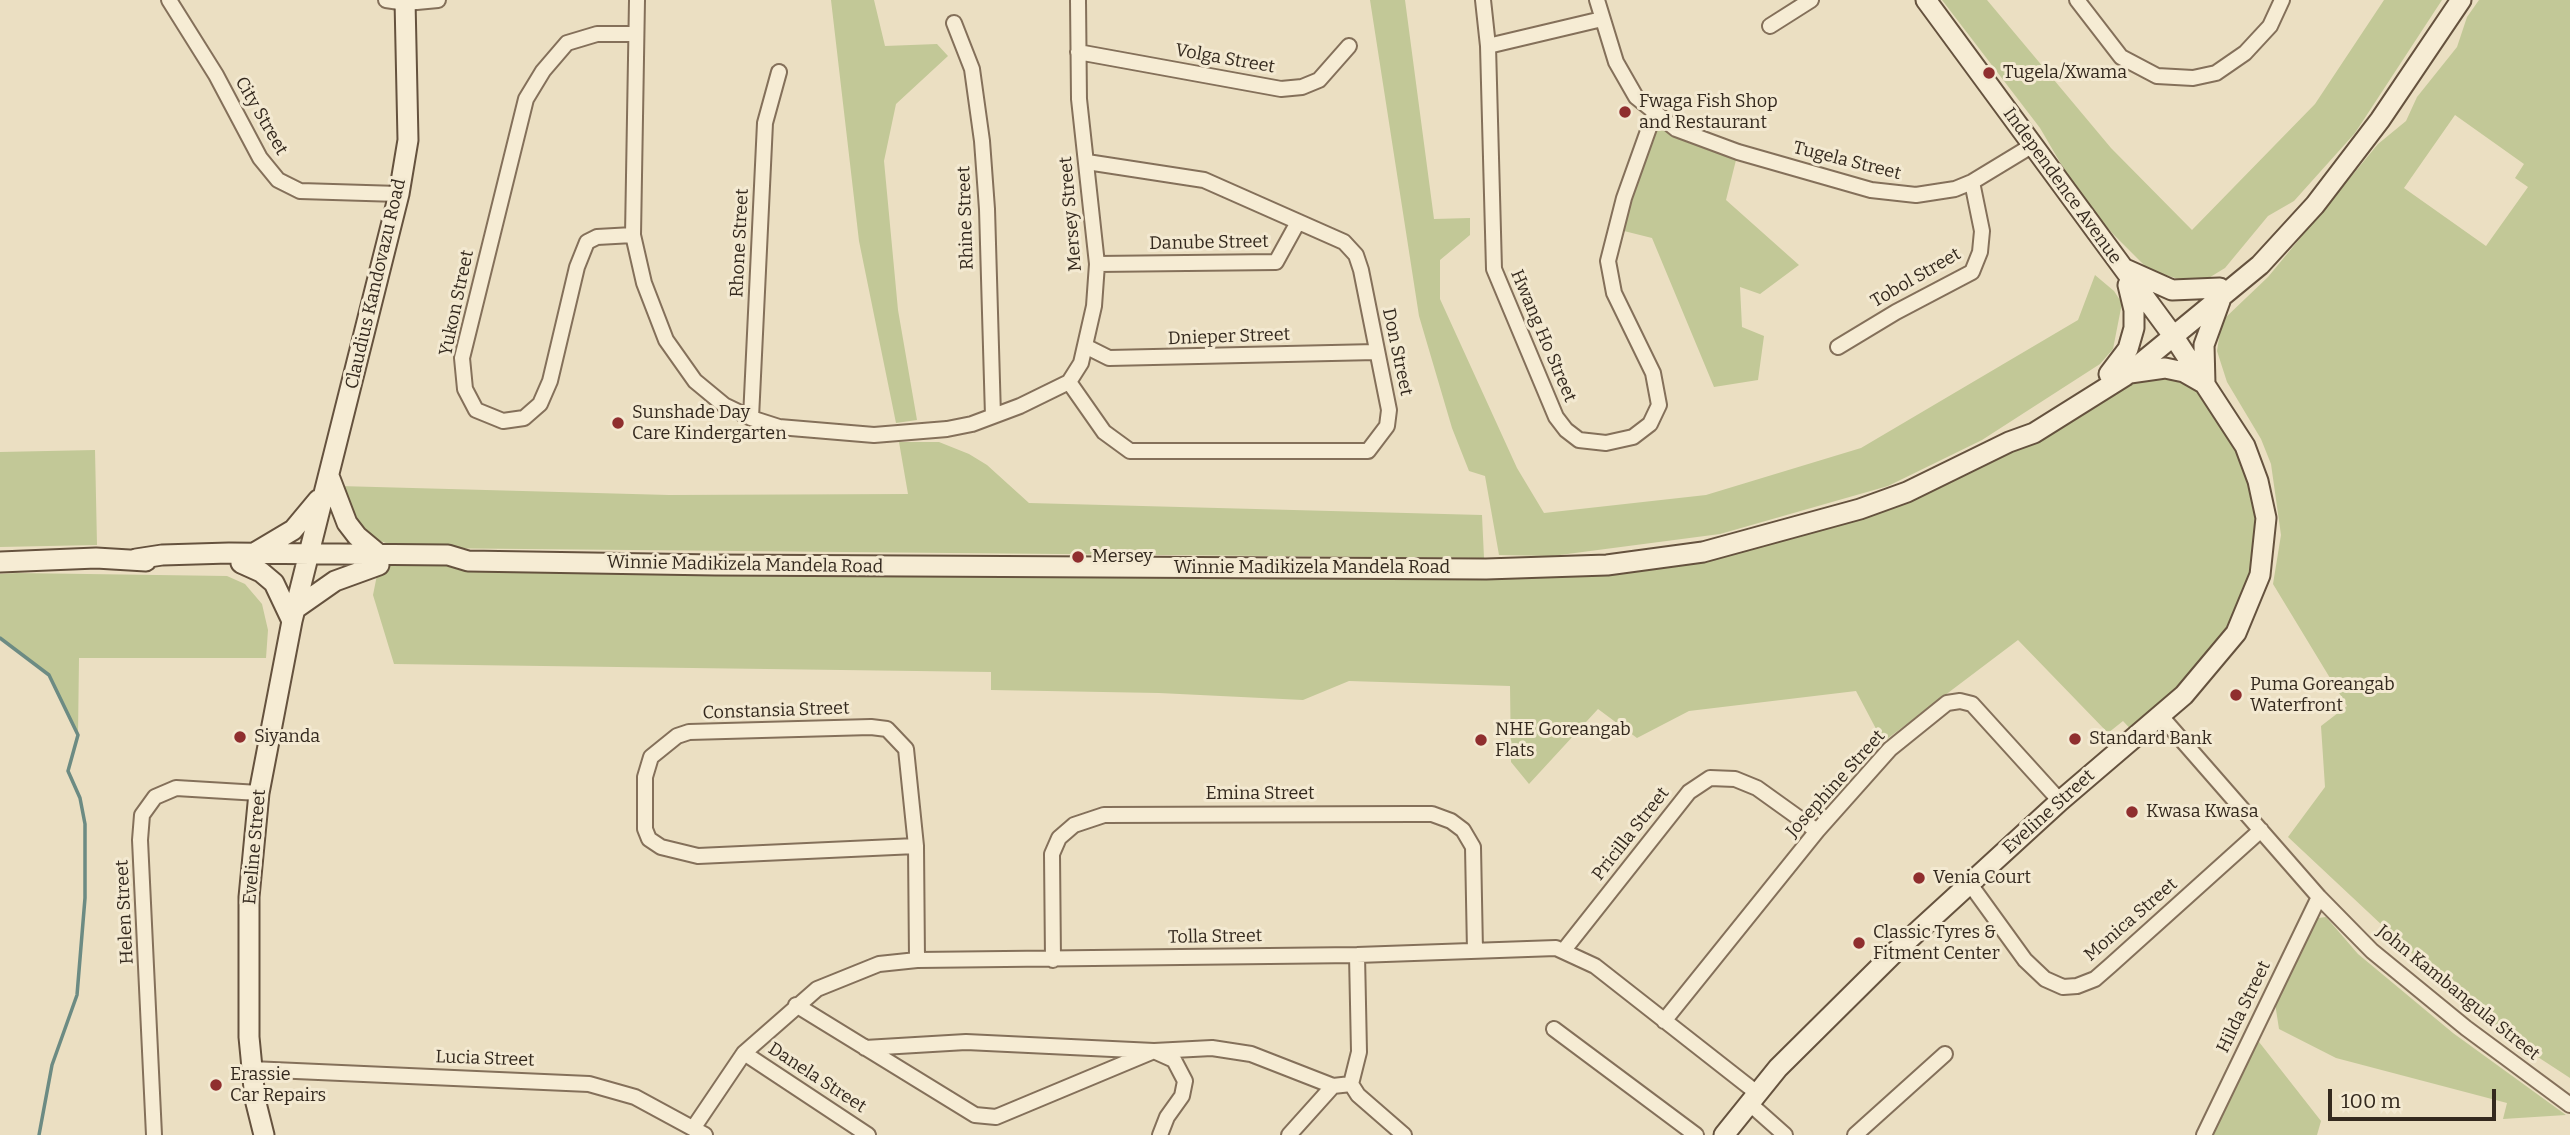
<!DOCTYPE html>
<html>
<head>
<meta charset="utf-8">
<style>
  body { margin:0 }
  #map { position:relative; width:2570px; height:1135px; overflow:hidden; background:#ebdfc2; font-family:Bitter,serif }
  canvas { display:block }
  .scale { position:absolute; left:2328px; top:1089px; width:168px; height:32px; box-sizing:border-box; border:4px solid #34291e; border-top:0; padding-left:9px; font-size:21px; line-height:24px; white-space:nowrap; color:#34291e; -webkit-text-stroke:5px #f3e9d1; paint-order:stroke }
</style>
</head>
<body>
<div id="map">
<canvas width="2570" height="1135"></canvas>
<div class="scale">100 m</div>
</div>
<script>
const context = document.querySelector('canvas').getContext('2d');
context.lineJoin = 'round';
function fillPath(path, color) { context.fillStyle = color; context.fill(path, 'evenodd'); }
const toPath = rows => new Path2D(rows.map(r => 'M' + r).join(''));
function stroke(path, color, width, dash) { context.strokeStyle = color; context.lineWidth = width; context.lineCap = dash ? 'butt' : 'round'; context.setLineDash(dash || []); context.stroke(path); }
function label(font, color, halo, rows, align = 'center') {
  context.font = font + ' Bitter,serif'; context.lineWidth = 6; context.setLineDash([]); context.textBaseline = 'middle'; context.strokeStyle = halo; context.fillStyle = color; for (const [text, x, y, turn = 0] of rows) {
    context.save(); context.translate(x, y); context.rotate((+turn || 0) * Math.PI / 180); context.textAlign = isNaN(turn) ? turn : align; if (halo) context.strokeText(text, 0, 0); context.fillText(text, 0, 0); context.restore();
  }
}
const green = toPath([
  [831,0,874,0,885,46,937,44,948,56,896,104,884,161,898,310,917,420,896,423,859,241],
  [1370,0,1405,0,1434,219,1470,218,1470,235,1440,260,1440,299,1517,468,1544,513,1706,495,1861,448,2078,320,2095,275,2114,291,2122,303,2113,349,2100,364,1982,440,1888,486,1720,534,1552,556,1499,555,1485,476,1469,471,1452,428,1419,316],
  [1942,0,1987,0,2111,148,2192,230,2315,104,2384,0,2442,0,2355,133,2294,201,2268,216,2225,268,2207,279,2184,281,2148,269,2113,234,2078,193,2040,128],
  [2479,0,2570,0,2570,1078,2521,1046,2431,971,2288,837,2325,787,2321,726,2347,706,2273,584,2281,535,2271,464,2261,439,2227,382,2217,351,2220,332,2225,318,2268,277,2378,144,2406,121,2417,97,2457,47,2467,17],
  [2455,115,2524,164,2515,178,2528,187,2486,246,2404,188],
  [1654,114,1738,152,1726,200,1799,265,1760,294,1740,287,1742,327,1764,336,1758,380,1714,387,1652,238,1616,229],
  [2184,372,2220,408,2266,518,2236,633,2136,735,2123,721,2108,733,2018,640,1883,742,1856,691,1689,711,1637,738,1598,709,1529,784,1511,762,1510,686,1349,681,1303,700,1159,693,991,690,991,672,394,664,373,595,379,565,450,566,468,561,1653,560,1907,492,2125,376],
  [899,442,939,442,969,454,987,465,1029,503,1482,515,1484,558,419,548,386,543,369,537,357,527,339,486,669,495,908,494],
  [95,450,97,545,0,547,0,452],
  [17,573,227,576,245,584,262,604,268,630,266,658,79,658,78,735,49,675,0,638,0,574],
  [2326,917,2358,954,2453,1033,2566,1115,2503,1119,2507,1103,2336,1058,2279,1029,2275,1003,2318,918],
  [2252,1033,2321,1121,2317,1135,2204,1135]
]);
const stream = toPath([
  [0,638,49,675,78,735,68,771,80,798,85,824,85,898,77,995,52,1065,39,1135]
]);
const street = toPath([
  [169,0,216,75,260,158,278,180,300,191,399,194],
  [386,0,406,3,438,0],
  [637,0,633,235,644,283,666,340,695,381,724,405,751,418,779,427,874,435,947,429,972,424,1020,406,1069,382,1081,363,1094,306,1097,264,1079,99,1078,0],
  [1483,0,1488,46,1494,269,1556,417,1566,430,1579,440,1606,443,1633,437,1650,424,1659,405,1653,373,1614,293,1608,261,1624,198,1654,114],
  [1597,0,1616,62,1636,97,1676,129,1738,152,1871,190,1916,195,1955,189,1972,182,2033,145],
  [2077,0,2121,57,2157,76,2193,78,2216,73,2245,53,2270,26,2282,0],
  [954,23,972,69,982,141,987,209,993,416],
  [1770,26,1811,0],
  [1488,46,1602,19],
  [1078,52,1281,89,1302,87,1319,80,1349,46],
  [633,235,597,237,587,242,577,267,550,381,540,404,524,418,503,421,476,410,465,389,462,358,526,99,543,71,567,43,597,34,636,34],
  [1097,264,1276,262,1298,222],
  [1087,347,1109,358,1376,352],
  [1838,347,1896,312,1972,272,1980,252,1982,231,1972,182],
  [1069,382,1104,432,1130,451,1368,451,1387,426,1389,410,1361,270,1356,255,1344,242,1204,180,1087,162],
  [751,418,765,123,779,72],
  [2160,715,2319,897,2372,951,2466,1028,2570,1105],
  [871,727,887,729,906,749,916,846,698,856,661,847,649,839,645,829,645,777,651,757,677,736,689,732,871,727],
  [916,846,917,960],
  [1970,884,2025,960,2045,979,2063,987,2077,986,2095,979,2111,965,2261,830],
  [1564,950,1689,792,1710,778,1735,779,1757,788,1817,831],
  [1357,955,1359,1052,1351,1084,1358,1095,1404,1135],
  [1053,960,1052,854,1059,838,1074,825,1104,815,1411,814,1432,814,1451,821,1463,830,1473,847,1475,951],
  [796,1005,975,1115,996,1117,1154,1051,1174,1060,1185,1081,1182,1096,1167,1117,1160,1135],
  [1664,1021,1817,831,1890,749,1947,703,1960,701,1972,704,2060,801],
  [1554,1029,1696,1135],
  [865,1048,966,1042,1154,1051,1212,1048,1251,1054,1333,1086,1351,1084],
  [744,1053,868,1135],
  [251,1069,589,1084,635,1097,705,1135],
  [1749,1103,1785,1135],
  [694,1127,744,1053,817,989,879,964,917,960,1357,955,1556,948,1595,966,1757,1093],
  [154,1135,140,840,142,815,155,797,176,788,259,793],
  [1289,1135,1333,1086],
  [1855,1135,1945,1054],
  [2204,1135,2319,897]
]);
const secondary = toPath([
  [2125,269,2172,290,2220,288],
  [2130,373,2165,368,2184,372,2205,384],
  [2109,374,2128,349,2134,328,2134,310,2128,285],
  [2205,384,2204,345,2220,301],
  [329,476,347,523,357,536,381,556],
  [256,552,293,530,318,500],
  [136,559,162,555,229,553,448,555,468,561,715,565,1486,569,1607,565,1703,552,1860,509,1907,492,2009,442,2034,433,2125,376,2260,265,2315,205,2380,120,2461,0],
  [0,562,96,558,146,561],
  [241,563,261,572,274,583,292,621],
  [295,609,335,581,379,565],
  [264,1135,255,1099,249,1037,249,897,259,793,292,621,399,194,408,140,405,0],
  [1724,1135,1778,1068,1895,952,2060,801,2184,695,2236,633,2260,575,2266,518,2258,481,2245,446,2174,337,1926,0]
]);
const markers = [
  [1989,73,7,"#8f2e2e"],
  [1625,112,7,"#8f2e2e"],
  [618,423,7,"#8f2e2e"],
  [1078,557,7,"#8f2e2e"],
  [2236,695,7,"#8f2e2e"],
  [240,737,7,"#8f2e2e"],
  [2075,739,7,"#8f2e2e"],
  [1481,740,7,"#8f2e2e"],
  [2132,812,7,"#8f2e2e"],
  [1919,878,7,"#8f2e2e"],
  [1859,943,7,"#8f2e2e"],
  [216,1085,7,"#8f2e2e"]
];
const streetNames = [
  ["Volga Street",1225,59,10],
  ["City Street",261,116,60],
  ["Tugela Street",1847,161,14],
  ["Independence Avenue",2062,186,54],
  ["Mersey Street",1071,214,-95],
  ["Rhine Street",966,218,-92],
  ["Rhone Street",740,243,-87],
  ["Danube Street",1209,243,-1],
  ["Tobol Street",1916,278,-30],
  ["Claudius Kandovazu Road",376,284,-77],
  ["Yukon Street",457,303,-78],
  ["Hwang Ho Street",1543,336,67],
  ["Dnieper Street",1229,337,-2],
  ["Don Street",1397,352,78],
  ["Winnie Madikizela Mandela Road",745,565,1],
  ["Winnie Madikizela Mandela Road",1312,568],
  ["Constansia Street",776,711,-2],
  ["Josephine Street",1836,784,-48],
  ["Emina Street",1260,794],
  ["Eveline Street",2049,812,-42],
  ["Pricilla Street",1631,834,-52],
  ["Eveline Street",255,847,-85],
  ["Helen Street",125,912,-93],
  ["Monica Street",2131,920,-41],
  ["Tolla Street",1215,937,-1],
  ["John Kambangula Street",2458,993,39],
  ["Hilda Street",2244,1007,-64],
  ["Lucia Street",485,1059,2],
  ["Danela Street",817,1078,33]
];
const poiNames = [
  ["Tugela/Xwama",2003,73],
  ["Fwaga Fish Shop",1639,102],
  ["and Restaurant",1639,123],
  ["Sunshade Day",632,413],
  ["Care Kindergarten",632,434],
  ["Mersey",1092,557],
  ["Puma Goreangab",2250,685],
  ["Waterfront",2250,706],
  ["NHE Goreangab",1495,730],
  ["Flats",1495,751],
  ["Siyanda",254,737],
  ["Standard Bank",2089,739],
  ["Kwasa Kwasa",2146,812],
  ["Venia Court",1933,878],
  ["Classic Tyres &",1873,933],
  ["Fitment Center",1873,954],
  ["Erassie",230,1075],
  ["Car Repairs",230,1096]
];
fillPath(green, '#c2c897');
stroke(stream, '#6c8b83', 3.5);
stroke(street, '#84705a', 18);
stroke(secondary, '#65523e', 23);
stroke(street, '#f6ecd4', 14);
stroke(secondary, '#f6ecd4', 19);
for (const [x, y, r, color] of markers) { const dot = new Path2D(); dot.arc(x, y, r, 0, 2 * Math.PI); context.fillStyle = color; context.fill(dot); stroke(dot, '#f3e9d1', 2.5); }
label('18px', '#34291e', '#f3e9d1', streetNames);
label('18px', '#34291e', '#f3e9d1', poiNames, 'left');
</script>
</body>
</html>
